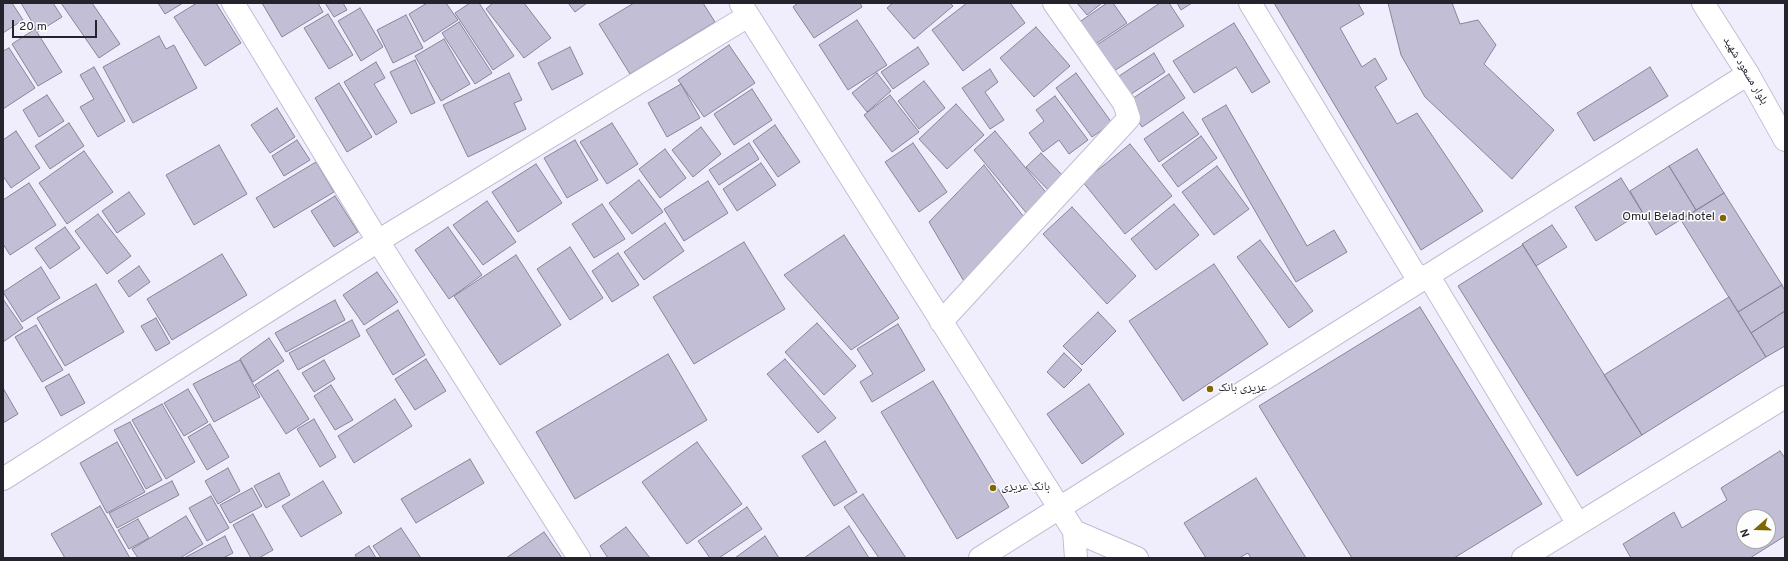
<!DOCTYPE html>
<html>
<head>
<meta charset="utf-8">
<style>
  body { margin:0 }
  #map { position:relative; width:1788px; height:561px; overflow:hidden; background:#f0eefc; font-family:Overpass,sans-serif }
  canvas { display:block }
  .frame { position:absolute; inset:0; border:4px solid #25232c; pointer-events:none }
  .north { position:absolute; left:1736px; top:509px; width:40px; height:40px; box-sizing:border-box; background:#fdfdfd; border:1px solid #a7a6a9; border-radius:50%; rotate:250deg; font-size:11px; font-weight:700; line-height:16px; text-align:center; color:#25232c }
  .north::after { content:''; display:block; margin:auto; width:14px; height:18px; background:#7e6900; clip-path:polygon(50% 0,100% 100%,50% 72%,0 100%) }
  .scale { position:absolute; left:12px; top:20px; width:85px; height:18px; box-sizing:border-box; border:2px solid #25232c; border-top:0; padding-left:5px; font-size:12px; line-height:14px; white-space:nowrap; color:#25232c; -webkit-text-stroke:3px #fdfdfd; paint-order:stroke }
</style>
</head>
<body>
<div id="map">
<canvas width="1788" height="561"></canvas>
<div class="frame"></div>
<div class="north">N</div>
<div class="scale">20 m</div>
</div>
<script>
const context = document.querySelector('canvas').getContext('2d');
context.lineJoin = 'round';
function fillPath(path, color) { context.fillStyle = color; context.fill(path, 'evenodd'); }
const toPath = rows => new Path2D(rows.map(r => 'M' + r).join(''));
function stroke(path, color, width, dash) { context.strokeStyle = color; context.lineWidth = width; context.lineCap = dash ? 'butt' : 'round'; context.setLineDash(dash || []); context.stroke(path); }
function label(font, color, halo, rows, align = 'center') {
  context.font = font + ' Overpass,"Noto Naskh Arabic",sans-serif'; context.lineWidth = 3; context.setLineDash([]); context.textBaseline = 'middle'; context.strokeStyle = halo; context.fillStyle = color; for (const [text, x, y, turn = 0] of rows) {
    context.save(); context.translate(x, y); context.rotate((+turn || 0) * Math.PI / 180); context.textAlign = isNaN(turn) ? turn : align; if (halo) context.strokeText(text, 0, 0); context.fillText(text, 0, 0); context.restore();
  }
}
const building = toPath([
  [3,3,12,3,23,20,3,33,3,3],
  [21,3,53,3,62,17,38,32,21,3],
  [61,3,92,3,120,44,99,58,61,3],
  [158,3,183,3,165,14,158,3],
  [197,3,216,3,241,43,205,66,174,17,197,3],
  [262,3,318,3,323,12,282,37,262,3],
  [325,3,343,3,347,10,334,17,325,3],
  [427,3,446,3,458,20,424,42,409,14,427,3],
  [470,3,479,3,514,56,493,70,455,13,470,3],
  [493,3,524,3,551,38,524,58,486,9,493,3],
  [568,3,587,3,575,12,568,3],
  [634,3,703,3,715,22,630,74,599,24,634,3],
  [798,3,860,3,862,7,814,38,793,7,798,3],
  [893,3,950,3,953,6,914,39,887,8,893,3],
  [967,3,1010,3,1025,23,963,71,932,30,967,3],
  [1077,3,1102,3,1087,15,1077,3],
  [1107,3,1113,3,1127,23,1094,45,1078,23,1107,3],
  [1160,3,1169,3,1184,26,1114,71,1097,45,1160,3],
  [1177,3,1192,3,1181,10,1177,3],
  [1274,3,1358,3,1364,14,1340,28,1362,67,1375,58,1387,79,1375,87,1397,124,1417,113,1483,211,1421,250,1274,3],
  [1388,3,1452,3,1460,24,1478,20,1496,45,1484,64,1554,130,1512,179,1425,97,1401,55,1388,3],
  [360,8,383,47,361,61,338,21,360,8],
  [328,14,353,55,329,69,304,28,328,14],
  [406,15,423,48,393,63,377,30,406,15],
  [857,20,887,65,848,90,819,45,857,20],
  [459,22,492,73,475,84,442,33,459,22],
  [1234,23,1270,82,1252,93,1236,67,1194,93,1173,61,1234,23],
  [1036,27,1070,66,1034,97,1000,58,1036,27],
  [35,29,62,72,38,86,12,44,35,29],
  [159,36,166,49,174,45,197,88,133,123,103,67,159,36],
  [444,39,470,84,441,101,415,56,444,39],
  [729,45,755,83,704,117,678,80,729,45],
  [570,47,583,74,552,90,538,63,570,47],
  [918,47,929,64,893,89,881,72,918,47],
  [9,48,35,88,3,109,3,51,9,48],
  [1154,53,1165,72,1128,96,1116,78,1154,53],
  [415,60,435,103,411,114,390,72,415,60],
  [376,62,385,78,374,84,397,122,376,135,344,82,376,62],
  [94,67,125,121,98,137,80,107,94,99,80,75,94,67],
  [1650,67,1668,96,1594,141,1577,113,1650,67],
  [990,69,998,82,985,92,1004,120,990,129,962,88,990,69],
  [509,73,522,100,514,103,526,129,468,157,443,105,509,73],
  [877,73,891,91,867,112,852,93,877,73],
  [1076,73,1112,123,1092,137,1056,88,1076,73],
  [1169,74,1185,98,1142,127,1126,103,1169,74],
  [924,81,945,108,919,129,898,101,924,81],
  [339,83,372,137,347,152,315,98,339,83],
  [681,84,700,118,667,137,648,103,681,84],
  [752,89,772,120,734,145,714,114,752,89],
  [47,95,64,121,39,137,23,110,47,95],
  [890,95,919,132,892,152,864,115,890,95],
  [1055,96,1088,140,1069,154,1059,140,1043,152,1029,133,1044,121,1036,110,1055,96],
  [956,104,984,135,947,169,919,139,956,104],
  [1226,105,1307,246,1334,230,1347,252,1296,282,1202,119,1226,105],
  [277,108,295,137,270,153,251,125,277,108],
  [1183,112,1199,134,1159,162,1144,139,1183,112],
  [69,123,84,146,50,169,35,146,69,123],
  [612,123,638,164,607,184,580,142,612,123],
  [775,125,800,162,778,177,753,141,775,125],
  [701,127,721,154,693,177,672,150,701,127],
  [16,131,40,168,11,188,3,176,3,140,16,131],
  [995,131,1049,196,1028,215,974,150,995,131],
  [1201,136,1217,158,1178,187,1162,165,1201,136],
  [297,140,310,160,284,176,272,156,297,140],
  [575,140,598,180,567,198,544,158,575,140],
  [749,143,759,159,719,185,709,170,749,143],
  [913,143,947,192,919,212,885,162,913,143],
  [1130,144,1172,196,1125,234,1083,182,1130,144],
  [219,145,247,194,194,225,166,175,219,145],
  [665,149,686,178,660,198,639,169,665,149],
  [1697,149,1724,193,1696,210,1669,166,1697,149],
  [84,151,113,192,67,224,39,183,84,151],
  [1041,153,1066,179,1051,193,1026,167,1041,153],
  [316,162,334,192,274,228,256,198,316,162],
  [761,163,776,185,737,211,723,189,761,163],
  [536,164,562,203,518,232,492,192,536,164],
  [984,165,1027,221,965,283,929,222,984,165],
  [1217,166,1249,209,1214,235,1182,192,1217,166],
  [1669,166,1696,210,1656,235,1630,191,1669,166],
  [1621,178,1642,212,1596,241,1575,207,1621,178],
  [639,180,663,212,632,234,609,203,639,180],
  [708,181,728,213,684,241,664,209,708,181],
  [29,183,56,225,10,255,3,244,3,200,29,183],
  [129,192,145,214,117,233,102,211,129,192],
  [1724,193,1782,285,1738,312,1681,220,1724,193],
  [335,196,358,232,334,247,311,211,335,196],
  [487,201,516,242,483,265,453,225,487,201],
  [602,204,625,239,594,258,572,224,602,204],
  [1174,204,1199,235,1156,270,1131,239,1174,204],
  [1072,207,1136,276,1107,304,1043,234,1072,207],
  [98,214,131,256,107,274,75,231,98,214],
  [665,223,684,251,644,280,624,252,665,223],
  [1552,225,1567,247,1536,266,1522,244,1552,225],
  [65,227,80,248,50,269,35,248,65,227],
  [448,227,482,275,449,299,415,250,448,227],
  [844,235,899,318,851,350,784,275,844,235],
  [1260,240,1313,311,1289,328,1237,257,1260,240],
  [744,242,785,309,694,364,653,297,744,242],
  [1523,245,1642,435,1577,476,1458,286,1523,245],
  [570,247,603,298,570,320,537,269,570,247],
  [618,253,639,285,612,302,592,271,618,253],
  [222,254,247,295,172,340,147,299,222,254],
  [516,255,561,325,500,365,454,296,516,255],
  [1214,264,1268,344,1183,401,1129,321,1214,264],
  [139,266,150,282,129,297,118,281,139,266],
  [41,267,60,298,22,322,3,292,41,267],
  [377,272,398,302,364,325,343,295,377,272],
  [96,284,124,332,65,366,37,318,96,284],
  [1782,285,1785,291,1785,311,1751,333,1738,312,1782,285],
  [1729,297,1766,357,1642,435,1604,375,1729,297],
  [3,299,23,328,3,342,3,299],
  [335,300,345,320,286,352,275,333,335,300],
  [1420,307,1542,504,1454,558,1352,558,1259,406,1420,307],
  [398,310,425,355,393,375,366,330,398,310],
  [1785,311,1785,346,1766,357,1751,333,1785,311],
  [1098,312,1116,331,1082,365,1063,346,1098,312],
  [156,318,170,343,156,351,141,326,156,318],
  [352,320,360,336,298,370,289,353,352,320],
  [817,323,856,366,824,395,785,352,817,323],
  [898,324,925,370,872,402,860,382,873,374,857,349,898,324],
  [36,325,63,370,42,382,15,337,36,325],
  [269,338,284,361,253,382,240,359,269,338],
  [1064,353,1082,370,1064,388,1047,372,1064,353],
  [668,354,707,420,575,499,536,432,668,354],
  [426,359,446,391,415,410,395,379,426,359],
  [785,359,836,418,818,433,767,374,785,359],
  [240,360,260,397,214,422,193,384,240,360],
  [324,360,335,379,314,392,302,373,324,360],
  [278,370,309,419,286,434,255,385,278,370],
  [69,374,85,403,61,416,45,387,69,374],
  [933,381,1009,507,957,539,881,412,933,381],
  [1089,384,1124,434,1082,464,1047,414,1089,384],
  [331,385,353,420,335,430,314,396,331,385],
  [3,388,18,414,3,423,3,388],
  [188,389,208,422,184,436,164,403,188,389],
  [395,399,412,426,354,463,338,436,395,399],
  [162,404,195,462,166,479,132,420,162,404],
  [314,419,336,457,320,467,297,429,314,419],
  [130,422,162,480,146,489,114,430,130,422],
  [210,424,229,457,207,470,188,437,210,424],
  [825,441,857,492,834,506,802,456,825,441],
  [117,442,145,492,107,513,80,463,117,442],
  [697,442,742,504,687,544,642,482,697,442],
  [1780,451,1785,458,1785,536,1750,558,1631,558,1623,544,1674,512,1682,528,1727,500,1721,488,1780,451],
  [1744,517,1768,517,1768,541,1744,541,1744,517],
  [470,459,484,483,416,523,401,499,470,459],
  [228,468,240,491,218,504,205,481,228,468],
  [279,473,290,495,266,508,254,486,279,473],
  [1256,478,1306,558,1251,558,1248,553,1239,558,1206,558,1184,523,1256,478],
  [172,481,179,495,117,528,109,513,172,481],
  [323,481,342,513,301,537,282,506,323,481],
  [252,488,262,506,230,523,220,505,252,488],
  [863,494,906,558,879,558,844,507,863,494],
  [211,496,229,528,207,541,189,508,211,496],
  [100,506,130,558,65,558,51,534,100,506],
  [747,507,762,529,719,558,710,558,698,541,747,507],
  [253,514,273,550,259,558,251,558,233,525,253,514],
  [186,516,203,544,180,558,138,558,132,549,186,516],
  [138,519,149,538,129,549,118,530,138,519],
  [849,526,869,558,804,558,849,526],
  [626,527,650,558,608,558,600,546,626,527],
  [401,528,421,558,381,558,373,546,401,528],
  [544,532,562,558,506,558,544,532],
  [225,536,233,553,223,558,184,558,225,536],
  [765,536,779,558,735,558,765,536],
  [369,546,376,558,357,558,355,555,369,546]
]);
const minor = toPath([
  [233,3,378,241,579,558],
  [1250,3,1419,281],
  [741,4,1074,531,1076,558],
  [1428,275,1578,524],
  [941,322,1129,118,1124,103,1054,3],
  [3,479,378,241,748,16],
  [1074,531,1137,558],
  [980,558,1748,74],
  [1523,558,1785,397]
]);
const major = toPath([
  [1703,3,1748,74,1785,140]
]);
const markers = [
  [1723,218,4,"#7e6900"],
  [1210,389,4,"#7e6900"],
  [993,488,4,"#7e6900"]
];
const streetNames = [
  ["بلوار مسعود شهید",1745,71,59]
];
const poiNames = [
  ["Omul Belad hotel",1715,218,"right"],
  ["عزیزی بانک",1218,389],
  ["بانک عزیزی",1001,488]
];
fillPath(building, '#c2bed5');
stroke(building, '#888499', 1);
stroke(minor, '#c1bdd3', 24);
stroke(major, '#c1bdd3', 24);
stroke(minor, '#fff', 22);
stroke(major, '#fff', 22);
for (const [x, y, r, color] of markers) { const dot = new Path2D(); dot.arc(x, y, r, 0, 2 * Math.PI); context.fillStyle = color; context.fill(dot); stroke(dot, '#fdfdfd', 1.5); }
label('12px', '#25232c', '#fdfdfd', streetNames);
label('12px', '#25232c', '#fdfdfd', poiNames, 'left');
</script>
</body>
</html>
